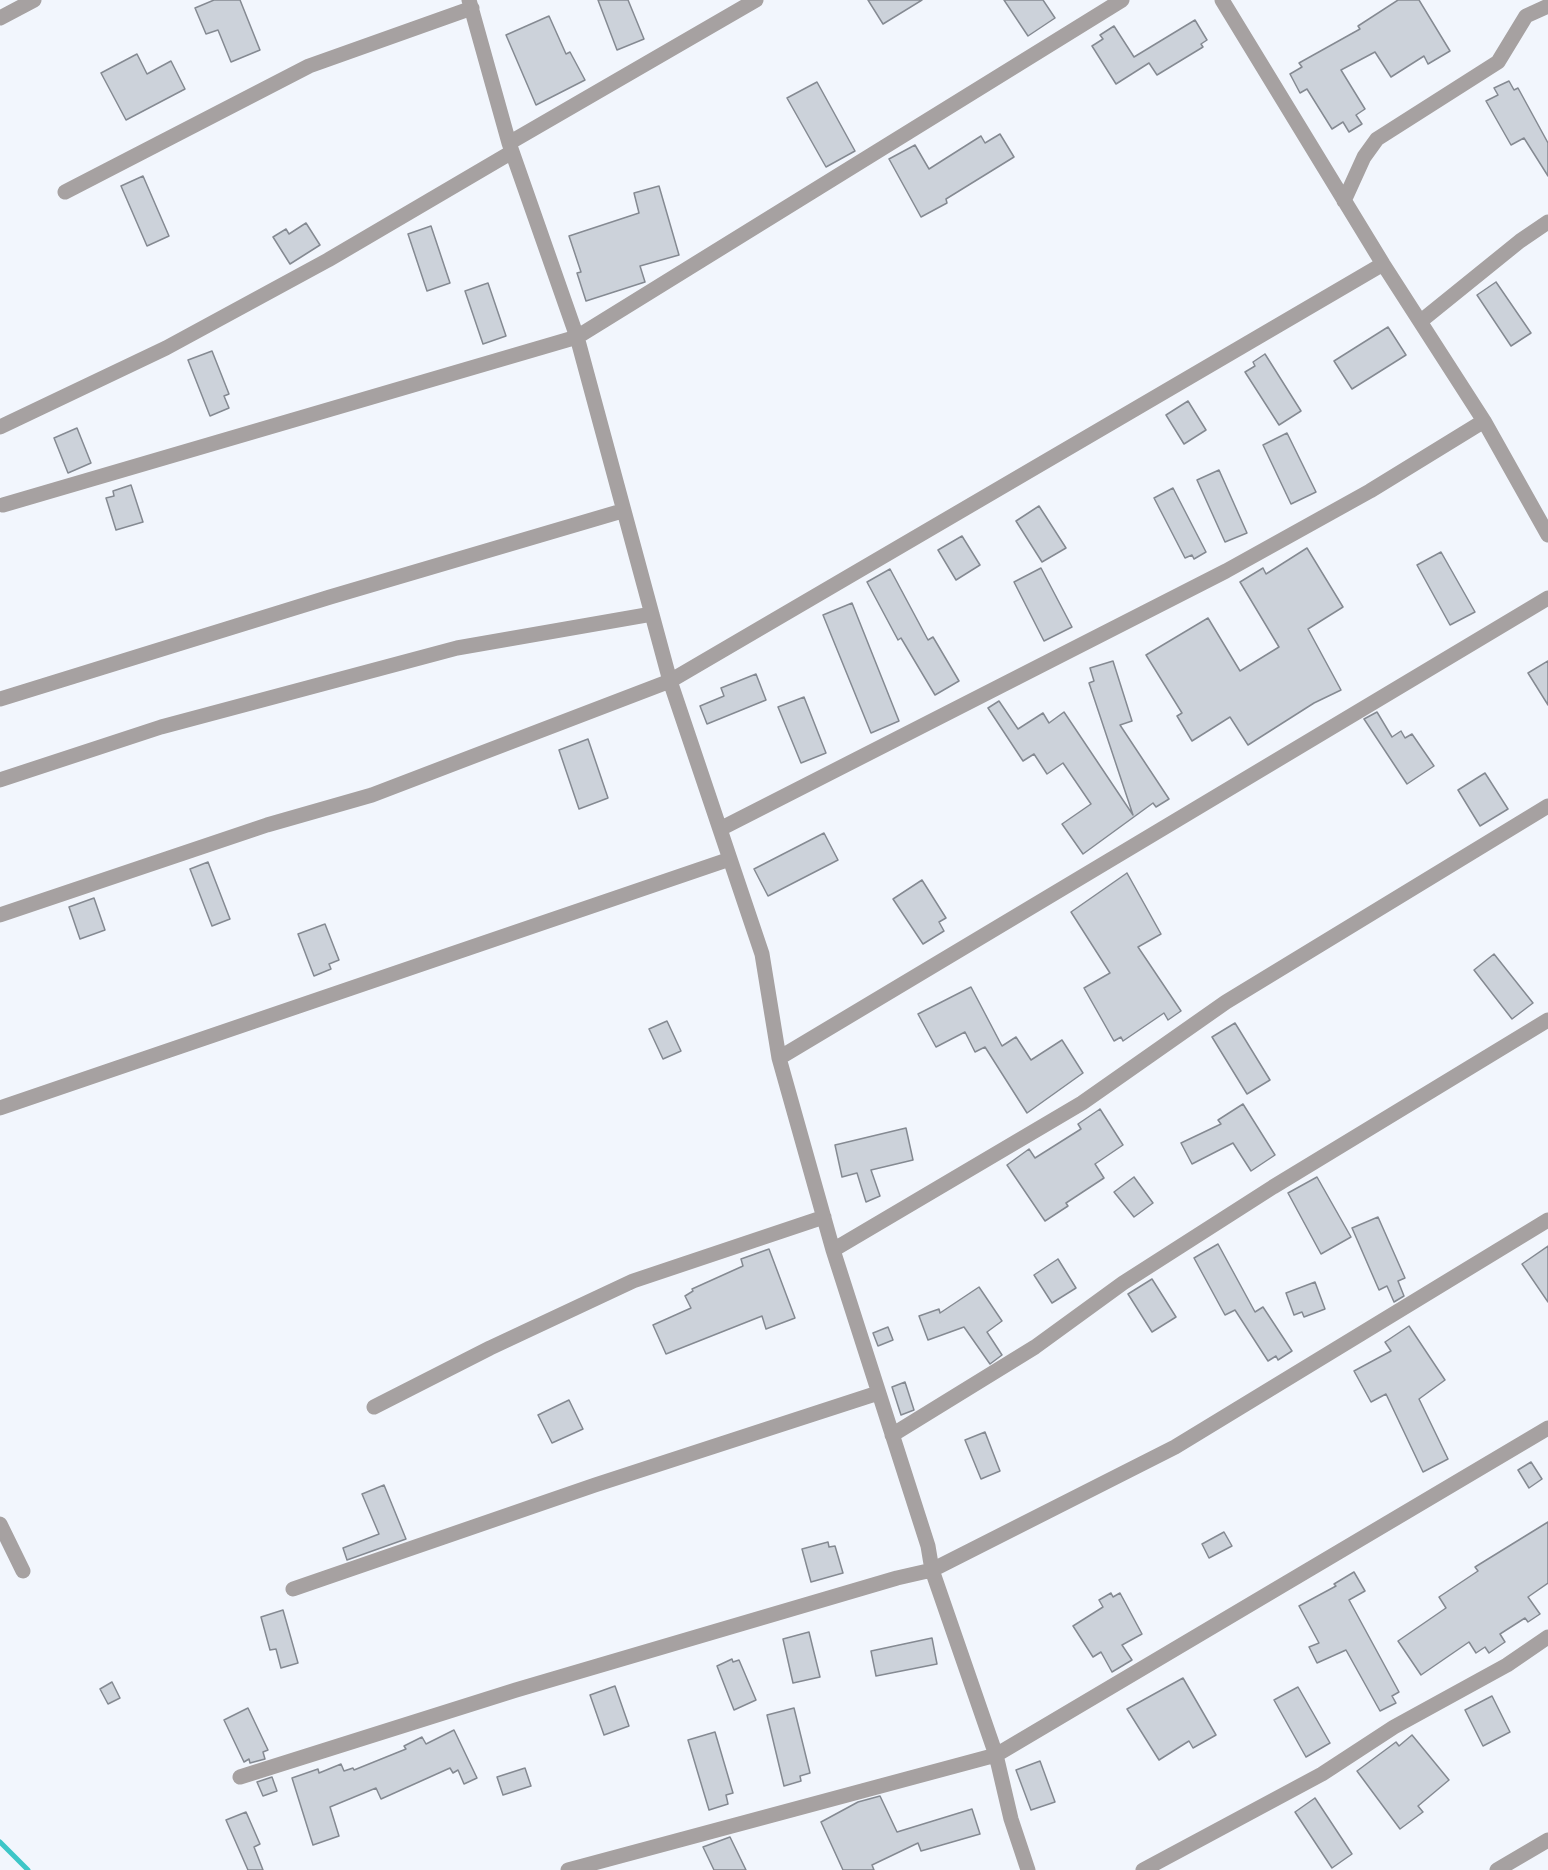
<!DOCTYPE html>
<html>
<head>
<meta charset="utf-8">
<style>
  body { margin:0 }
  canvas { display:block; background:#f2f6fd }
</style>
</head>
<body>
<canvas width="1548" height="1870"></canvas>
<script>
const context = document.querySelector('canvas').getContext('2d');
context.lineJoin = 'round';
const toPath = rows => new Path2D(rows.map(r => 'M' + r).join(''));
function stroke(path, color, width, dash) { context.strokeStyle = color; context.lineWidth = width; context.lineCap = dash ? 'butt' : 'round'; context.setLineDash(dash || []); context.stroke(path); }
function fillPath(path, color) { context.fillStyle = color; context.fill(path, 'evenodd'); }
const stream = toPath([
  [0,1842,28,1870]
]);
const building = toPath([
  [214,0,240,0,260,50,231,62,218,30,206,34,195,8,214,0],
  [598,0,628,0,644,39,617,50,598,0],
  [868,0,922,0,883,24,868,0],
  [1004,0,1043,0,1055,18,1028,36,1004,0],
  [1398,0,1419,0,1450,51,1428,64,1424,56,1391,77,1375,52,1341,70,1365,109,1356,115,1362,124,1349,132,1343,122,1332,129,1307,89,1300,93,1290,74,1302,67,1299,63,1360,29,1358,26,1398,0],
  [549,16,566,54,570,52,585,80,536,105,506,35,549,16],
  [1195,20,1207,40,1201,44,1203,47,1157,75,1149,63,1116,84,1092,46,1103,39,1100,35,1114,26,1134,57,1195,20],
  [137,54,147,74,171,61,185,89,126,120,101,73,137,54],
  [1509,81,1514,90,1518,88,1548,143,1548,176,1524,138,1511,145,1486,101,1498,95,1494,88,1509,81],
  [817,82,855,151,826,167,787,98,817,82],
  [1000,134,1014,157,946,199,947,203,921,217,889,159,915,145,929,169,981,136,985,143,1000,134],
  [143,176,169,236,147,246,121,186,143,176],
  [659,186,679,255,640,266,645,282,586,301,577,273,581,272,569,236,639,213,634,193,659,186],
  [306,223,320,245,290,264,273,237,286,229,289,234,306,223],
  [431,226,450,283,427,291,408,234,431,226],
  [1496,282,1531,333,1511,346,1477,295,1496,282],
  [488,283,506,336,483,344,465,291,488,283],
  [1388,327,1406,355,1352,389,1334,361,1388,327],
  [212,351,229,394,224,396,229,408,210,416,188,360,212,351],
  [1265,354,1301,411,1279,425,1245,372,1255,366,1253,362,1265,354],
  [1188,401,1206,430,1184,444,1166,415,1188,401],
  [77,428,91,463,68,473,54,438,77,428],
  [1287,433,1316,492,1291,504,1263,445,1287,433],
  [1219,470,1247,533,1225,542,1197,480,1219,470],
  [131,485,143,522,116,530,106,498,114,496,113,491,131,485],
  [1173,488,1206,552,1194,559,1192,555,1185,558,1154,498,1173,488],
  [1039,506,1066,548,1042,562,1016,521,1039,506],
  [962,536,980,565,956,580,938,550,962,536],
  [1307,548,1343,607,1308,629,1341,690,1314,703,1248,745,1230,717,1192,741,1177,716,1182,713,1146,655,1208,618,1240,671,1279,647,1240,582,1263,568,1266,574,1307,548],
  [1441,552,1475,612,1450,625,1417,565,1441,552],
  [1041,568,1072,627,1044,641,1014,582,1041,568],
  [890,569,928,640,933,637,959,681,935,695,901,638,898,640,867,582,890,569],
  [852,603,899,721,871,733,823,615,852,603],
  [1113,661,1132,721,1120,725,1169,799,1156,807,1153,803,1083,854,1062,824,1091,804,1063,763,1047,774,1034,754,1023,761,988,708,999,701,1018,729,1043,713,1049,723,1064,712,1133,815,1089,683,1094,681,1090,668,1113,661],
  [1548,661,1548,705,1528,673,1548,661],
  [756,674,766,700,707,724,700,706,724,696,721,688,756,674],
  [804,697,826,753,801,763,778,707,804,697],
  [1377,712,1392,737,1401,731,1405,738,1412,734,1434,766,1407,784,1364,719,1377,712],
  [588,739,608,798,579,809,559,750,588,739],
  [1485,773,1508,809,1480,826,1458,790,1485,773],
  [824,833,838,860,768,896,754,869,824,833],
  [208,862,230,919,212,926,190,869,208,862],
  [1127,873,1161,934,1138,947,1181,1011,1168,1020,1164,1013,1123,1041,1121,1037,1114,1041,1084,988,1110,973,1071,912,1127,873],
  [922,880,946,918,939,922,944,931,923,944,893,899,922,880],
  [94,898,105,930,80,939,69,907,94,898],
  [325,924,339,960,329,964,331,969,314,976,298,934,325,924],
  [1494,954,1533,1003,1512,1019,1474,970,1494,954],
  [971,987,1002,1046,1016,1037,1031,1060,1062,1040,1083,1073,1027,1113,985,1047,975,1052,965,1032,936,1047,918,1014,971,987],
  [667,1021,681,1051,663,1059,649,1029,667,1021],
  [1235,1023,1270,1080,1247,1094,1212,1037,1235,1023],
  [1243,1104,1275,1155,1251,1171,1233,1143,1192,1164,1181,1143,1221,1124,1218,1120,1243,1104],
  [1100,1109,1123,1145,1095,1164,1104,1178,1066,1203,1068,1206,1045,1221,1007,1165,1029,1149,1035,1158,1081,1129,1078,1124,1100,1109],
  [906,1128,913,1160,871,1170,880,1196,866,1202,857,1173,842,1177,835,1145,906,1128],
  [1134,1177,1153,1203,1134,1217,1114,1192,1134,1177],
  [1317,1177,1351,1237,1321,1254,1288,1193,1317,1177],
  [1378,1217,1405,1278,1398,1281,1404,1296,1394,1302,1387,1286,1379,1290,1352,1228,1378,1217],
  [1218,1244,1255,1312,1263,1307,1292,1351,1278,1360,1276,1356,1268,1361,1235,1310,1225,1315,1194,1258,1218,1244],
  [1548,1246,1548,1302,1522,1264,1548,1246],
  [769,1249,795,1318,766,1329,762,1316,666,1354,653,1325,691,1308,685,1296,693,1291,692,1289,743,1266,741,1259,769,1249],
  [1058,1259,1076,1288,1052,1303,1034,1275,1058,1259],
  [1152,1279,1176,1317,1152,1332,1128,1294,1152,1279],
  [1315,1282,1325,1309,1304,1317,1302,1312,1294,1315,1286,1293,1315,1282],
  [979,1287,1002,1321,987,1332,1002,1355,990,1364,964,1327,928,1340,919,1316,939,1309,940,1313,979,1287],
  [1409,1326,1445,1380,1419,1399,1448,1459,1423,1472,1386,1394,1371,1402,1354,1371,1391,1351,1385,1342,1409,1326],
  [888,1327,893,1340,878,1346,873,1333,888,1327],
  [905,1382,914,1410,901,1415,892,1387,905,1382],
  [569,1400,583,1429,552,1443,538,1415,569,1400],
  [985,1432,1000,1471,981,1479,965,1440,985,1432],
  [1531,1462,1542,1479,1529,1488,1518,1470,1531,1462],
  [384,1485,406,1539,347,1560,343,1548,379,1534,362,1494,384,1485],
  [1548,1522,1548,1583,1528,1597,1540,1614,1528,1622,1525,1618,1500,1634,1505,1642,1489,1653,1485,1647,1476,1653,1469,1642,1421,1675,1398,1641,1446,1608,1439,1597,1478,1571,1475,1567,1548,1522],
  [1224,1532,1232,1546,1209,1558,1202,1544,1224,1532],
  [828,1542,829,1547,835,1546,843,1573,811,1582,802,1549,828,1542],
  [1354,1572,1365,1591,1349,1600,1399,1692,1392,1696,1396,1703,1380,1711,1346,1650,1317,1663,1309,1647,1319,1643,1299,1606,1336,1586,1334,1584,1354,1572],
  [1111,1593,1113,1597,1120,1593,1142,1634,1122,1645,1132,1660,1112,1672,1101,1652,1093,1657,1073,1626,1103,1607,1099,1600,1111,1593],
  [283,1610,298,1663,281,1668,276,1649,270,1650,261,1617,283,1610],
  [809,1632,820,1677,793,1683,783,1639,809,1632],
  [932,1638,937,1664,876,1676,871,1651,932,1638],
  [732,1659,733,1662,739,1660,756,1700,734,1710,717,1666,732,1659],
  [1183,1678,1216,1735,1193,1748,1189,1741,1159,1760,1127,1709,1183,1678],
  [112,1682,120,1698,108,1704,100,1689,112,1682],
  [615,1686,629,1726,604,1735,590,1695,615,1686],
  [1298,1687,1330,1743,1306,1757,1274,1700,1298,1687],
  [1492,1696,1510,1732,1483,1746,1465,1710,1492,1696],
  [248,1708,268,1750,263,1752,265,1759,250,1763,249,1759,244,1762,224,1720,248,1708],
  [794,1708,810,1773,800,1776,801,1781,784,1786,767,1715,794,1708],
  [454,1730,477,1778,464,1784,458,1770,453,1773,450,1768,381,1799,376,1788,330,1807,339,1836,313,1845,292,1778,318,1769,319,1773,341,1764,344,1771,353,1768,354,1770,406,1749,404,1746,422,1737,426,1744,454,1730],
  [715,1732,733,1793,726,1795,728,1804,709,1810,688,1740,715,1732],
  [1412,1735,1449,1780,1418,1806,1423,1812,1400,1829,1357,1771,1396,1742,1399,1746,1412,1735],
  [1040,1761,1055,1802,1031,1810,1016,1770,1040,1761],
  [525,1768,531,1786,503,1795,497,1777,525,1768],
  [272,1777,277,1791,263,1796,257,1782,272,1777],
  [880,1796,897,1832,972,1809,980,1834,921,1851,918,1843,872,1865,874,1870,843,1870,821,1822,858,1802,880,1796],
  [1315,1798,1352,1854,1332,1868,1295,1812,1315,1798],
  [246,1812,260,1844,254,1847,263,1870,248,1870,226,1820,246,1812],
  [730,1837,746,1870,714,1870,703,1847,730,1837]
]);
const street = toPath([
  [469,0,509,143,577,337,670,681,762,954,779,1058,833,1250,928,1546,932,1570,996,1755,1011,1819,1028,1870],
  [1222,0,1383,264,1484,421,1548,535],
  [0,18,34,0],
  [509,143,756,0],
  [65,192,309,66,472,8],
  [1344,201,1364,157,1377,139,1498,62,1526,16,1548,6],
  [1421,321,1520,241,1548,222],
  [0,427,166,348,328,260,512,152],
  [3,505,577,337,1122,0],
  [0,699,330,597,622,511],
  [0,780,161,727,457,648,652,614],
  [720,829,1226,571,1370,491,1484,421],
  [0,915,267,825,372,795,670,681,1383,264],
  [779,1058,1548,598],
  [0,1108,730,859],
  [833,1250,1082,1103,1226,1002,1548,806],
  [374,1407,490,1348,633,1281,824,1217],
  [892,1435,1035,1347,1123,1283,1273,1187,1548,1020],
  [0,1524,23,1571],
  [293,1589,595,1485,878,1393],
  [240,1777,516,1690,897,1578,932,1570,1175,1447,1548,1220],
  [568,1870,996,1755,1548,1428],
  [1143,1870,1322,1774,1394,1727,1507,1665,1548,1637],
  [1497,1870,1548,1840]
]);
stroke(stream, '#3dc6c7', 5);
fillPath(building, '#ccd2da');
stroke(building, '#858a92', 1.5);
stroke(street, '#a6a1a1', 15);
</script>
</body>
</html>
